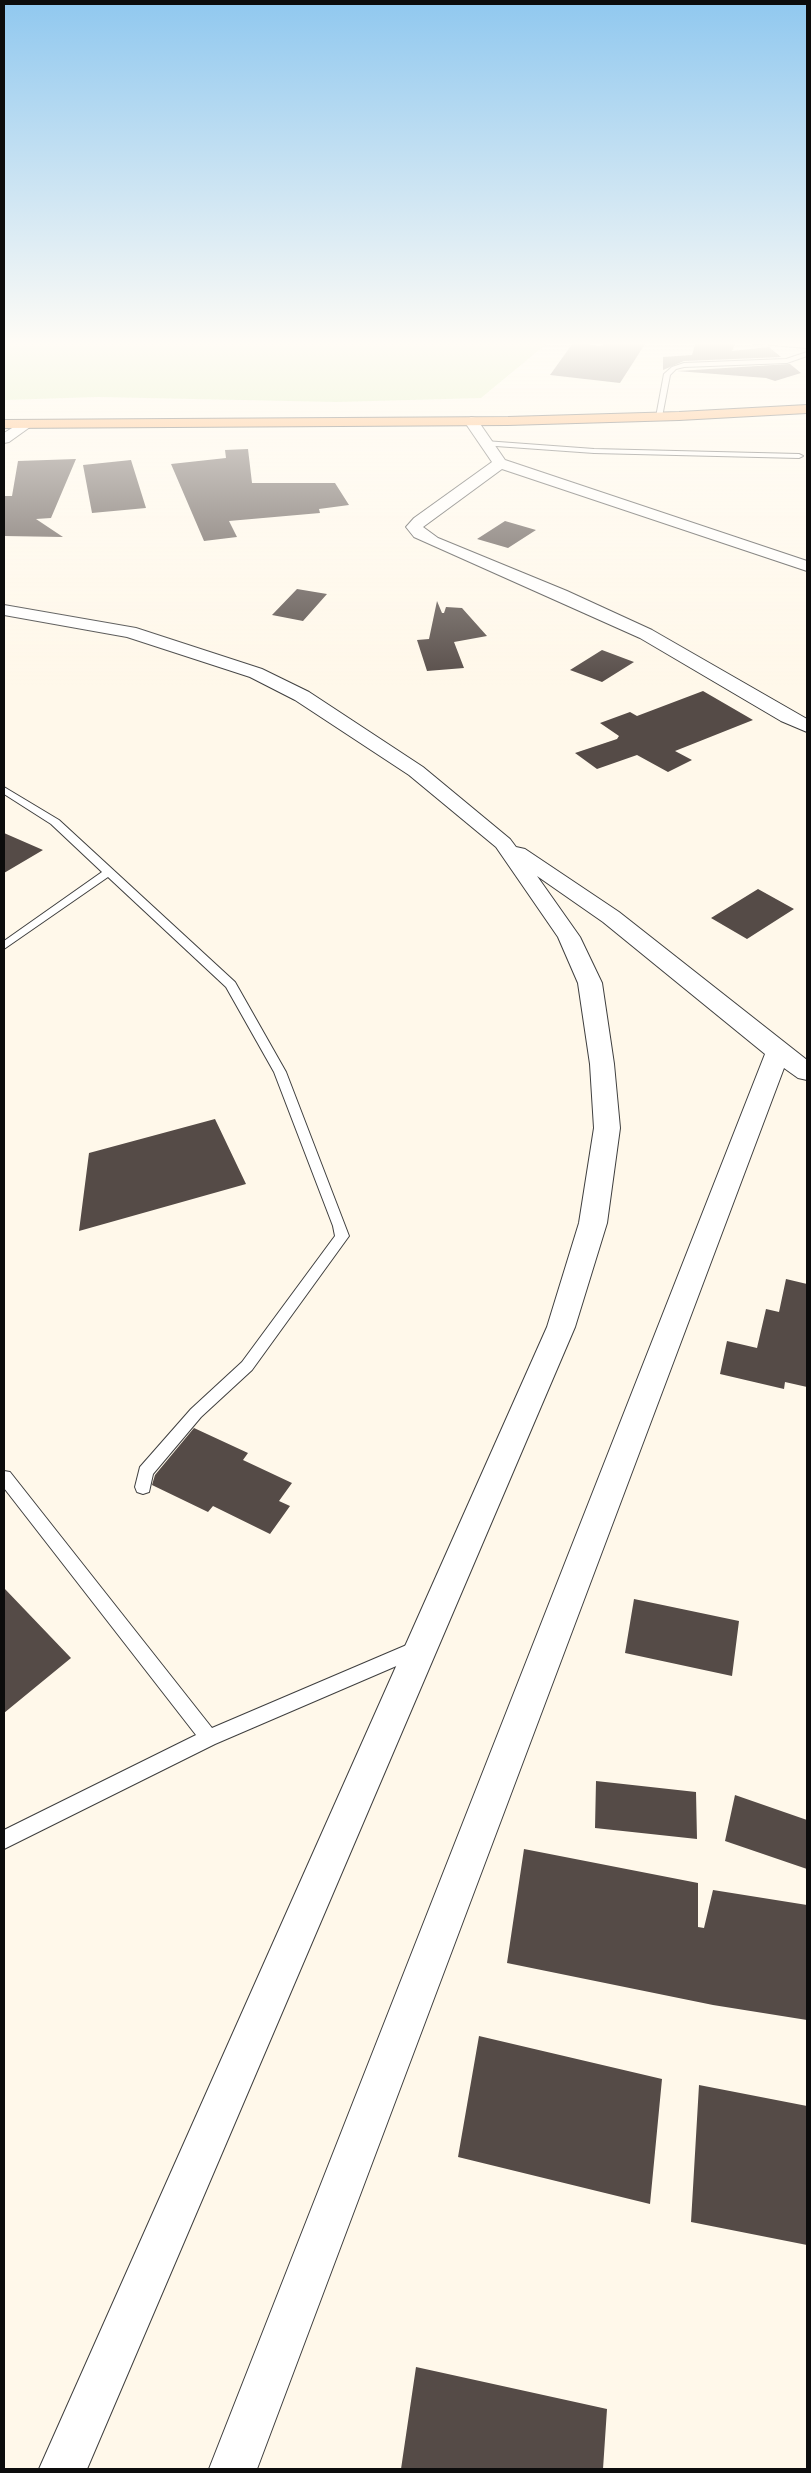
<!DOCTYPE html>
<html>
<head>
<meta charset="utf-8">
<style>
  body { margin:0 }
  #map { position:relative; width:811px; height:2473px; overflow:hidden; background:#fff8ea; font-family:"IBM Plex Serif",serif }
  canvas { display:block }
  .frame { position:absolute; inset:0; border:5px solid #0c0c0c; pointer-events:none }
</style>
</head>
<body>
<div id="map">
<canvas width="811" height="2473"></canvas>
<div class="frame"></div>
</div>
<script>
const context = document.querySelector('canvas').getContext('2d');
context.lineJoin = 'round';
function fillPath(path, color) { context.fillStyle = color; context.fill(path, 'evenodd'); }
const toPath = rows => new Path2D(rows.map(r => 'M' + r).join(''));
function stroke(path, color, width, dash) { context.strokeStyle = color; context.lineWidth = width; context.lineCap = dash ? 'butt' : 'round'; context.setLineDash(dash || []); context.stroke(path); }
const green = toPath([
  [4,341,550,341,481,398,337,402,98,397,4,400]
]);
const building = toPath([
  [604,341,647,341,620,383,550,375,573,343,603,346],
  [696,341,736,343,732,351,769,347,781,357,684,361,663,370,663,357,692,355],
  [790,364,801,373,775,381,766,378,677,371],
  [248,449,252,483,335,483,349,505,319,509,320,513,229,521,237,537,204,541,171,464,226,458,225,450],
  [76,459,51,518,36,519,63,537,4,536,4,496,12,496,18,461],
  [131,460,146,508,92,513,83,465],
  [505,521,536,530,508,548,477,539],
  [297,589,327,594,303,621,272,615],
  [437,601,442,613,444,613,446,607,462,608,487,636,454,642,464,668,427,671,417,640,429,639],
  [602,650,634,662,602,682,570,670],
  [703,691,753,720,675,751,692,760,668,772,637,755,597,769,575,753,617,739,619,736,600,723,630,712,637,716],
  [4,833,43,850,4,873],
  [758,889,794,909,747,939,711,918],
  [215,1119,246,1184,79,1231,89,1153],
  [786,1279,807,1284,807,1387,785,1382,784,1389,720,1374,727,1341,757,1348,766,1309,779,1312],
  [194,1428,248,1453,243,1460,292,1483,279,1501,290,1506,270,1534,213,1506,208,1512,152,1485,155,1475],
  [4,1588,71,1658,4,1713],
  [634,1599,739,1621,732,1676,625,1653],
  [596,1781,696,1792,697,1839,595,1828],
  [735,1795,807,1820,807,1869,725,1841],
  [524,1849,698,1883,698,1927,704,1928,713,1890,807,1905,807,2020,713,2005,507,1963],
  [479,2036,662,2079,650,2204,458,2157],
  [699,2085,807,2106,807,2245,691,2222],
  [416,2367,607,2409,603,2469,401,2469]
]);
const service = toPath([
  [745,341,807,344,807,348,748,343,745,341],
  [807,352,807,356,787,363,684,367,676,369,670,375,662,417,659,419,656,417,664,374,672,367,684,363,786,359,807,352],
  [485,441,594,449,799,454,803,456,799,458,594,453,482,445,482,441,485,441],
  [4,787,59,820,235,982,286,1072,349,1236,252,1370,201,1417,153,1474,149,1492,143,1494,137,1492,135,1487,140,1467,191,1409,242,1362,332,1240,335,1236,333,1226,274,1072,226,987,108,877,4,949,4,941,102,872,51,824,4,794,4,787],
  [4,1471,10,1472,212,1728,416,1641,422,1643,425,1649,422,1655,215,1744,4,1849,4,1830,196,1735,4,1488,4,1471]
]);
const minor = toPath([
  [471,417,476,418,505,460,807,561,807,571,502,469,423,527,438,538,567,591,652,630,807,719,807,732,781,721,640,638,414,537,406,527,414,518,492,462,464,421,471,417],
  [25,420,30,421,32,424,30,427,9,442,4,443,4,433,25,420],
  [4,605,136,628,262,669,309,692,423,767,510,839,516,847,525,849,619,912,807,1060,807,1080,798,1078,784,1068,257,2469,209,2469,765,1054,603,922,537,876,580,937,602,983,614,1064,620,1128,607,1223,575,1327,87,2469,39,2469,547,1327,579,1223,594,1128,590,1064,578,983,558,937,496,847,409,775,295,700,250,677,127,637,4,615,4,605]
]);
const trunk = toPath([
  [807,405,807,413,679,420,508,425,4,428,4,420,508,417,679,412,807,405]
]);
fillPath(green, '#d7ebb2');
fillPath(building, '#554b47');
stroke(service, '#3f3f3f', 2);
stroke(minor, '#3f3f3f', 2);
stroke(trunk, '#1d1d1d', 2);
fillPath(service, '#fff');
fillPath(minor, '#fff');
fillPath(trunk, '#fea452');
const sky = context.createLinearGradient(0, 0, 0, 687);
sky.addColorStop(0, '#90c8ef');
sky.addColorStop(0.5, '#fffcf6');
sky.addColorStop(1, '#fffcf600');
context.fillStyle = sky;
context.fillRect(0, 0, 811, 687);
</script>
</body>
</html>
